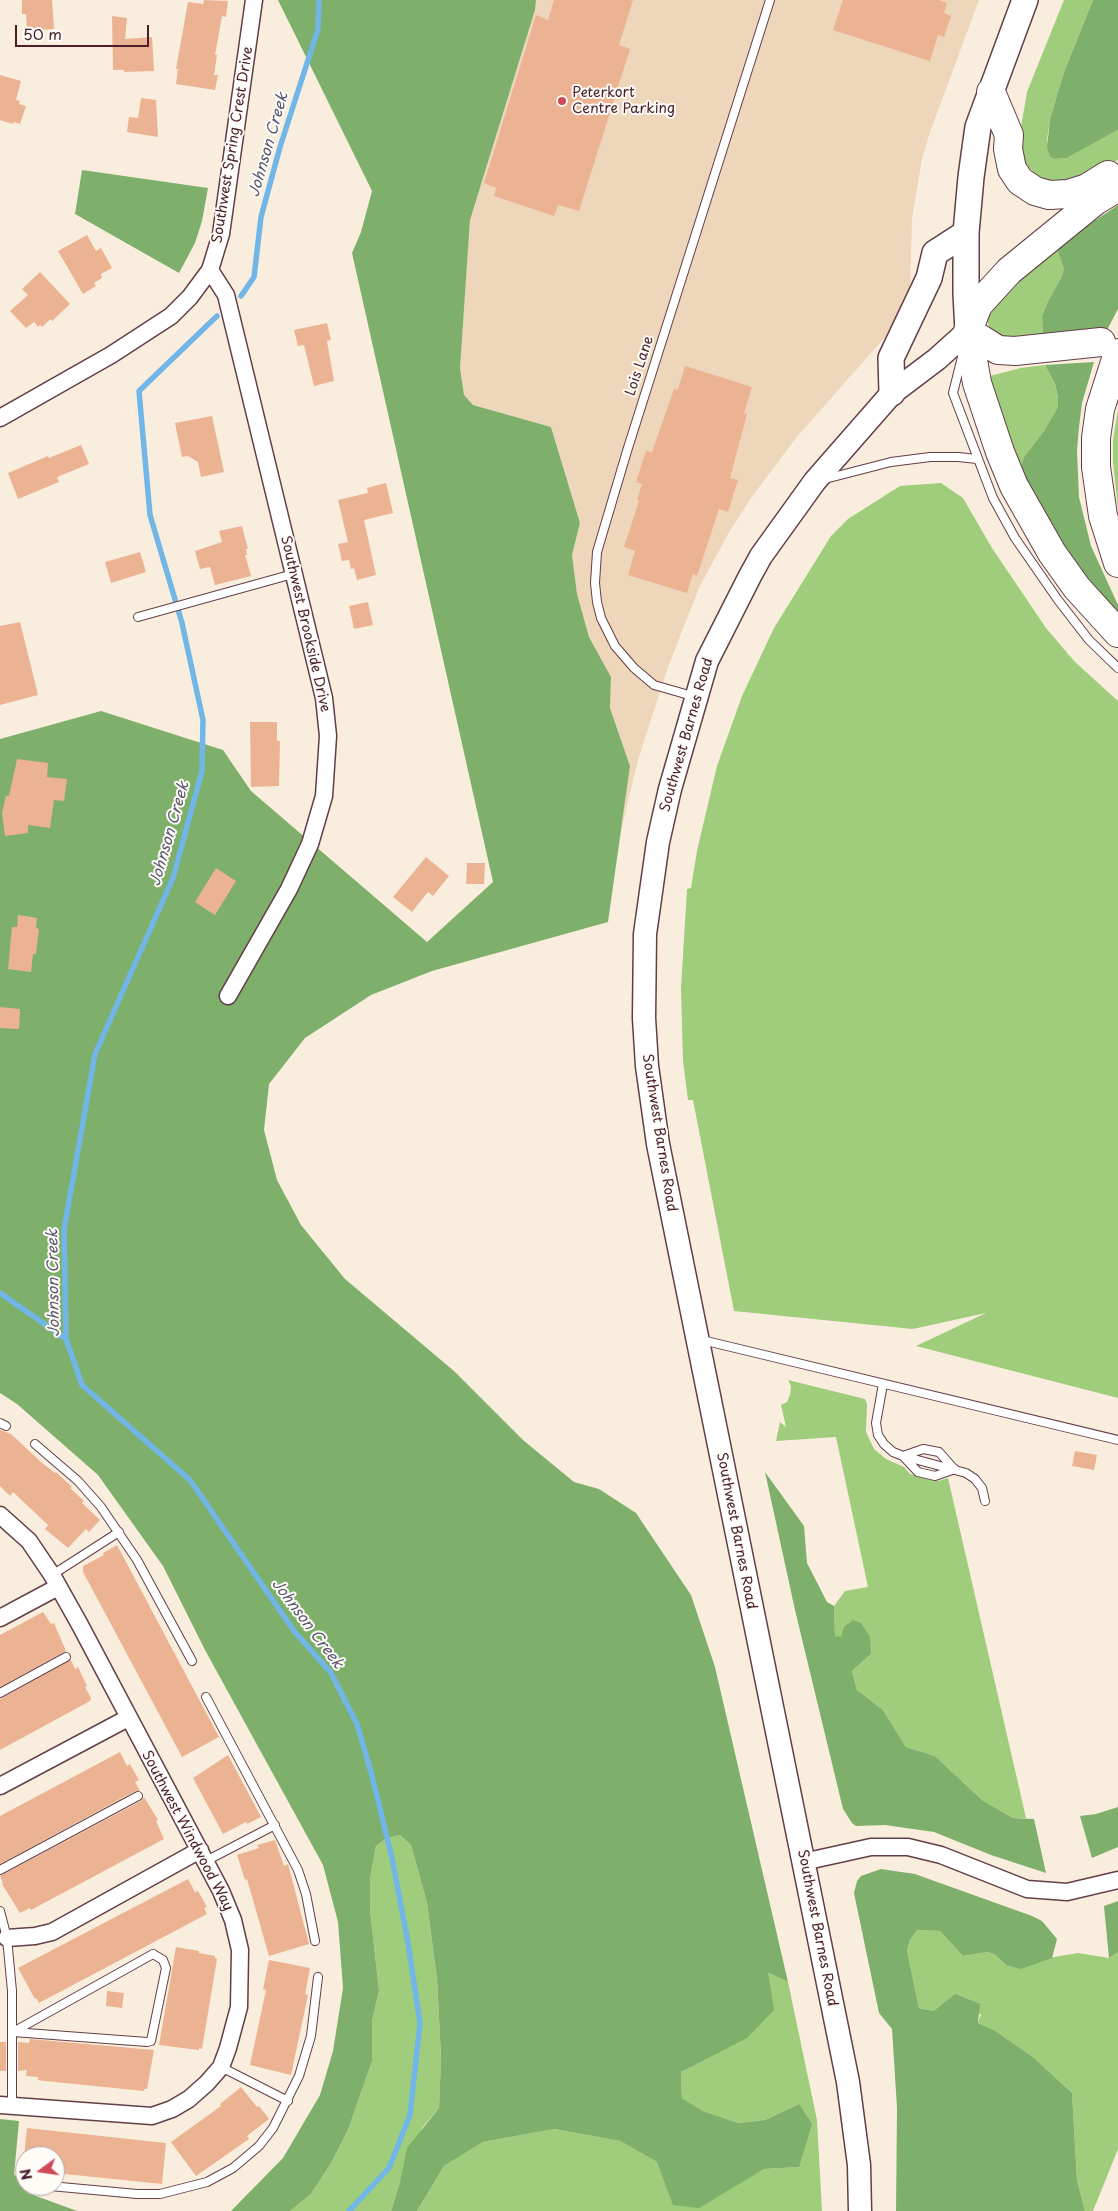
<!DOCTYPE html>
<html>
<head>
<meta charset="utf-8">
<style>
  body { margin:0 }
  #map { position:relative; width:1118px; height:2211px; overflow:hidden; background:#f9eede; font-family:"Playpen Sans",sans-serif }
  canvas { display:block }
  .north { position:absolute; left:15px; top:2146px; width:50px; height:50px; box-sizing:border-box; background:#fdfcf7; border:1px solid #b5a4a5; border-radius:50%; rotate:256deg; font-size:14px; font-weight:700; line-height:20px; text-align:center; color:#4a1f2b }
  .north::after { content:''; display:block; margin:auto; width:18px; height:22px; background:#d1495b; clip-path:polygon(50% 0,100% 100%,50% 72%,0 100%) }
  .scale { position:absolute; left:15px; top:25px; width:134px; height:22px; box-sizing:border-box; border:2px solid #4a1f2b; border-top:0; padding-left:6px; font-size:15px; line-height:18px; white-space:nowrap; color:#4a1f2b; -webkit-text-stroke:4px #fdfcf7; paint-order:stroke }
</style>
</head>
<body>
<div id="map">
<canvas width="1118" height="2211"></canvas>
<div class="north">N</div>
<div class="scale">50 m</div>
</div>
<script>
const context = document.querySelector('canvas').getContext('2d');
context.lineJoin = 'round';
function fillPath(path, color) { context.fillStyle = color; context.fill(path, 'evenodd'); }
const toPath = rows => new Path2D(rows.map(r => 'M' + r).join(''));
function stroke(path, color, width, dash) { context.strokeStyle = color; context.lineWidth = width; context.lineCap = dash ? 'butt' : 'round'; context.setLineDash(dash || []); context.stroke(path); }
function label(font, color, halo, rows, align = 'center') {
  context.font = font + ' "Playpen Sans",sans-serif'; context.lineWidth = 4; context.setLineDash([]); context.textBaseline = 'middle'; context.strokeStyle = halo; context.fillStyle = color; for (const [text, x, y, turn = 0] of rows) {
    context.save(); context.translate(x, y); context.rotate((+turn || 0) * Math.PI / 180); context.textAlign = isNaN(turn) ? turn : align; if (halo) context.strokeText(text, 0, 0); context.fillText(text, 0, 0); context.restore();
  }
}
const built = toPath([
  [536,0,979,0,930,132,922,159,912,219,910,290,885,337,796,438,751,498,728,534,699,588,668,667,638,760,620,835,608,922,630,766,610,708,611,677,589,637,577,594,572,555,580,523,551,427,473,405,464,395,460,368,470,220,535,10]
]);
const green = toPath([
  [1064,0,1093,0,1064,72,1050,119,1047,140,1050,157,1055,159,1067,158,1118,130,1118,160,1078,183,1046,183,1028,167,1023,158,1020,140,1021,127,1027,92],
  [1056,247,1064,269,1061,278,1048,301,1042,316,1043,337,1007,341,992,331,988,324,988,317,993,305],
  [1045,365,1055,384,1058,397,1058,407,1044,431,1024,457,1021,467,1008,431,995,419,990,376,1021,368],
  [1118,409,1118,509,1113,462,1113,440],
  [941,483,963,498,992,548,1046,628,1074,661,1118,701,1118,1398,916,1346,986,1313,913,1329,734,1311,693,1100,688,1100,683,1061,681,988,687,889,691,888,697,851,717,766,742,696,774,628,831,536,848,519,900,486],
  [788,1380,865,1399,867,1404,866,1432,874,1449,886,1459,904,1467,910,1474,938,1481,948,1478,1026,1818,1013,1818,982,1800,935,1756,906,1747,883,1710,857,1690,852,1671,871,1654,835,1636,834,1606,845,1591,868,1587,836,1437,776,1441,780,1422,786,1427,781,1405,787,1402,790,1395,791,1386],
  [400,1835,411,1845,427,1903,437,1979,441,2057,439,2108,422,2128,400,2182,391,2211,290,2211,311,2194,331,2163,348,2130,372,2061,372,2021,379,1991,370,1909,370,1879,376,1846,387,1838],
  [917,1930,940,1931,963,1956,987,1952,994,1954,1006,1965,1078,1953,1109,1958,1118,1952,1118,2149,1093,2211,1085,2211,1077,2180,1072,2093,1033,2057,994,2030,978,2023,981,2014,934,2011,919,2008,907,1951,910,1940],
  [768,1971,788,1982,817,2120,822,2211,417,2211,444,2166,483,2142,554,2129,620,2141,657,2162,742,2181,764,2169,799,2167,799,2104,765,2120,737,2123,703,2111,682,2098,681,2072,701,2061]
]);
const forest = toPath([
  [278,0,536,0,535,10,470,220,460,368,464,395,473,405,551,427,580,523,572,555,577,594,589,637,611,677,610,708,630,766,608,922,432,971,371,995,305,1038,269,1084,264,1130,277,1180,301,1225,345,1279,454,1371,523,1440,574,1482,599,1489,636,1513,691,1595,715,1667,788,1982,768,1972,774,2010,747,2038,681,2072,682,2098,703,2111,738,2123,765,2120,799,2104,812,2124,799,2167,764,2169,699,2208,673,2205,657,2162,620,2141,554,2129,483,2142,444,2166,417,2211,391,2211,400,2182,407,2148,439,2108,441,2057,437,1979,427,1903,411,1845,400,1835,387,1838,376,1846,370,1879,370,1909,379,1991,372,2021,372,2061,348,2130,331,2163,311,2194,290,2211,231,2211,283,2158,320,2095,333,2051,343,1988,338,1922,323,1865,205,1650,163,1566,98,1475,17,1404,0,1393,0,739,101,711,223,750,251,791,427,942,493,882,352,253,361,232,372,191],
  [1093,0,1118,0,1118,130,1067,158,1055,159,1050,157,1047,147,1050,119,1064,72],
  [82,170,208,188,202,221,195,243,179,273,75,214],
  [1118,205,1118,309,1106,332,1043,337,1042,316,1048,301,1061,278,1064,269,1056,247],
  [1094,362,1082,403,1079,427,1077,451,1079,497,1091,546,1118,605,1118,625,1091,596,1023,485,1021,467,1024,457,1044,431,1058,407,1058,397,1055,384,1045,365],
  [765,1472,804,1526,807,1563,827,1602,834,1606,835,1636,841,1637,844,1627,853,1620,861,1623,870,1637,871,1654,852,1671,857,1690,883,1710,906,1747,935,1756,982,1800,1013,1818,1034,1819,1046,1873,991,1855,934,1832,885,1825,856,1826,852,1823,843,1809,795,1610],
  [1118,1807,1118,1847,1092,1858,1080,1816,1096,1814],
  [881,1869,915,1874,1032,1916,1042,1921,1057,1939,1052,1958,1021,1969,1006,1965,994,1954,987,1952,963,1956,940,1931,917,1930,910,1940,907,1951,919,2008,934,2011,955,1994,980,2004,978,2023,994,2030,1033,2057,1072,2093,1077,2180,1085,2211,896,2211,897,2108,892,2029,879,2013,854,1893,857,1881,861,1876],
  [1118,1901,1118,1952,1109,1958,1104,1906],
  [0,2119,19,2121,14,2175,25,2177,25,2186,28,2186,28,2193,77,2211,0,2211]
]);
const stream = toPath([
  [241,296,254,277,261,217,280,147,318,29,319,0],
  [217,316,139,391,150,515,182,623,203,720,202,771,173,878,95,1054,64,1230,66,1339,82,1385,190,1480,294,1631,331,1673,357,1724,372,1776,392,1858,408,1943,420,2023,410,2115,389,2168,349,2211],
  [0,1293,66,1339]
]);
const building = toPath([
  [22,0,52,0,54,29,27,31,26,14,22,14],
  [204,0,228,1,226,17,222,16,215,55,217,55,214,75,218,75,215,90,176,84,178,69,176,69,188,2,203,4],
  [554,0,633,0,619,45,630,49,579,211,558,205,554,216,494,196,496,188,484,183,536,15,548,20],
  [843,0,939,0,947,3,944,13,951,16,944,37,938,35,930,61,833,30],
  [112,16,127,18,125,39,152,37,154,71,124,72,124,70,113,70],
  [0,75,21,81,16,100,20,101,19,104,26,106,20,124,14,122,13,124,0,120],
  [141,98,156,100,158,137,127,132,129,117,138,118],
  [87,235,96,251,101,248,112,268,101,274,102,278,94,283,96,286,83,294,58,251],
  [40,272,70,304,52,321,51,319,42,327,40,325,38,327,34,322,26,328,10,311,28,295,22,289],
  [327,323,331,340,327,341,334,381,314,386,304,345,298,346,294,330],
  [685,366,752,387,744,413,747,414,730,478,738,480,728,512,719,509,697,576,693,574,687,593,628,575,635,551,624,547,639,501,637,500,642,484,636,482,646,451,652,452,674,389,678,390],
  [212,416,224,472,201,477,198,462,188,456,182,457,175,423],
  [81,445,89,464,57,477,59,482,18,499,8,473,48,456,49,458],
  [386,483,393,513,364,520,376,575,357,580,354,568,351,569,349,560,342,561,338,544,348,542,338,500,368,493,367,488],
  [242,526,248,549,246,549,247,555,245,555,251,576,215,585,210,567,200,569,195,551,222,542,219,531],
  [140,552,146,572,111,583,105,562],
  [368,602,373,625,354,629,349,606],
  [20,622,38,695,0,705,0,626],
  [250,722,277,722,277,741,280,741,279,786,251,787],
  [17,759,48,763,47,777,67,779,64,801,54,800,50,828,28,825,28,833,5,836,2,813,6,796,9,796],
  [426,857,449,876,433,896,428,892,412,912,393,897],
  [467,863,485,863,484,884,466,884],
  [216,868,236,881,215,915,195,902],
  [18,915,37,918,36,928,39,929,36,954,33,954,31,972,8,969,12,927,17,927],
  [0,1007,20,1009,19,1029,0,1028],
  [0,1430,11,1434,41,1462,55,1473,56,1472,72,1487,70,1488,84,1501,82,1503,100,1520,89,1532,86,1529,68,1548,45,1529,48,1525,13,1492,10,1496,0,1486],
  [1075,1451,1097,1455,1094,1470,1072,1466],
  [117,1545,219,1737,182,1757,83,1572,83,1566,104,1555,103,1553],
  [43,1612,51,1624,54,1623,66,1651,0,1687,0,1635],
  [71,1660,75,1669,78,1667,87,1686,85,1687,91,1698,90,1701,0,1750,0,1699],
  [120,1752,127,1766,130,1764,139,1780,135,1782,140,1791,135,1791,0,1864,0,1816],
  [228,1755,261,1817,247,1824,246,1822,223,1834,193,1778],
  [144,1797,158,1820,156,1821,164,1839,31,1910,30,1908,20,1913,2,1884,3,1883,0,1876,141,1801],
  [275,1840,284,1866,288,1864,309,1944,269,1956,247,1879,245,1880,237,1855,259,1848,257,1845],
  [188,1879,195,1892,198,1891,207,1907,204,1908,207,1914,39,2003,36,1998,35,1999,18,1968],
  [176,1947,199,1951,199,1953,215,1956,215,1958,217,1959,202,2049,199,2048,199,2050,159,2045],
  [269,1960,310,1968,305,1994,308,1995,291,2075,250,2065,266,1990,263,1989],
  [107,1991,124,1993,122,2008,106,2006],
  [30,2039,154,2050,147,2089,144,2089,144,2091,45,2081,38,2080,38,2077,26,2076,27,2070,18,2071,18,2042,29,2043],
  [0,2042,6,2042,6,2071,0,2071],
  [241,2087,257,2107,259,2106,269,2119,247,2136,249,2139,196,2176,171,2142,221,2106,220,2104],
  [27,2128,166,2143,162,2184,55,2173,55,2156,24,2156]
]);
const service = toPath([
  [962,357,953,393,993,498,1015,538,1058,600,1089,640,1118,668],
  [825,479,891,462,930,457,958,457,977,459],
  [138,617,293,574],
  [696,697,654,685,634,668,615,646,601,618,597,602,595,583,597,552,627,451,770,0],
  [702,1340,1118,1440],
  [883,1384,876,1423,878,1435,884,1444,893,1452,903,1456,966,1473,975,1479,982,1488,985,1501],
  [0,1423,6,1426],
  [35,1444,78,1481,101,1507,137,1560,192,1661],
  [903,1456,923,1449,939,1452,954,1469],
  [903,1456,918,1472,935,1476,955,1469],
  [52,1575,119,1532],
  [0,1693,66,1657],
  [206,1697,298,1870,306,1894,315,1941],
  [206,1861,275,1825],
  [0,1870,138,1796],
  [0,1911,7,1938,12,1991,12,2106],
  [153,1954,163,1960,166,1968,151,2041,147,2042,13,2032,153,1954],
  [221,2067,288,2101],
  [50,2186,137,2194,160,2194,207,2182,233,2168,259,2146,273,2128,299,2076,311,2036,318,1977]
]);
const minor = toPath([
  [210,270,226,295,324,698,328,736,324,796,310,844,289,889,228,996],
  [0,418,111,355,171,316,190,297,210,270,221,234,254,0],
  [0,1515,29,1541,52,1575,80,1625,221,1891,233,1920,240,1950,239,2007,228,2048,221,2067,207,2083,189,2099,172,2109,152,2116,0,2105],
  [0,1618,58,1587],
  [0,1786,128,1718],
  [803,1862,871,1847,908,1847,941,1855,1027,1889,1067,1892,1118,1880],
  [7,1938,35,1936,52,1932,200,1850]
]);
const secondary = toPath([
  [860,2211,859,2165,848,2082,658,1144,647,1066,644,1018,645,934,658,842,670,789,707,661,750,576,761,556,815,481,892,393,937,359,968,331]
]);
const primary = toPath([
  [968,331,966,294,966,233,971,177,978,127,1025,0],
  [892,393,891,358,929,278,935,253,966,233]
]);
const motorway = toPath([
  [991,92,1009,135,1008,149,1012,169,1020,181,1035,191,1049,195,1068,194,1087,188,1108,175],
  [1118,187,1095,201,1009,271,978,305,968,331,977,383,1000,452,1014,486,1052,553,1077,588,1118,633],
  [968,331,998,350,1015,351,1101,342],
  [1118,353,1100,409,1096,438,1096,467,1103,516,1118,563]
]);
const markers = [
  [562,101,5,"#d1495b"]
];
const poiNames = [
  ["Peterkort",572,93],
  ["Centre Parking",572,109]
];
const streetNames = [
  ["Southwest Spring Crest Drive",233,145,-81],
  ["Lois Lane",640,366,-72],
  ["Southwest Brookside Drive",305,624,77],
  ["Southwest Barnes Road",687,735,-74],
  ["Southwest Barnes Road",659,1133,81],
  ["Southwest Barnes Road",736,1531,79],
  ["Southwest Windwood Way",187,1831,62],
  ["Southwest Barnes Road",817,1928,79]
];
const waterNames = [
  ["Johnson Creek",269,145,-74],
  ["Johnson Creek",170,834,-74],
  ["Johnson Creek",54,1283,-91],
  ["Johnson Creek",307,1624,53]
];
fillPath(built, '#eed6bb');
fillPath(green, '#9fcd7b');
fillPath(forest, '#7fb06b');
stroke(stream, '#71b6e7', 5.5);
fillPath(building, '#ebb392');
stroke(service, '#643e46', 10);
stroke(minor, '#643e46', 19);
stroke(secondary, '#643e46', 25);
stroke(primary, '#643e46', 28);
stroke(motorway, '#643e46', 30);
stroke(service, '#fff', 8);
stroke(minor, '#fff', 16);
stroke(secondary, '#fff', 22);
stroke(primary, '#fff', 25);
stroke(motorway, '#fff', 28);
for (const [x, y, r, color] of markers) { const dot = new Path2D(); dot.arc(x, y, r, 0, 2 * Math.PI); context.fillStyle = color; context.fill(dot); stroke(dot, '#fdfcf7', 2); }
label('14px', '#4a1f2b', '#fdfcf7', poiNames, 'left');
label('14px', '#4a1f2b', '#fdfcf7', streetNames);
label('italic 15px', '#58546d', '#fdfcf7', waterNames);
</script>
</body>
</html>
